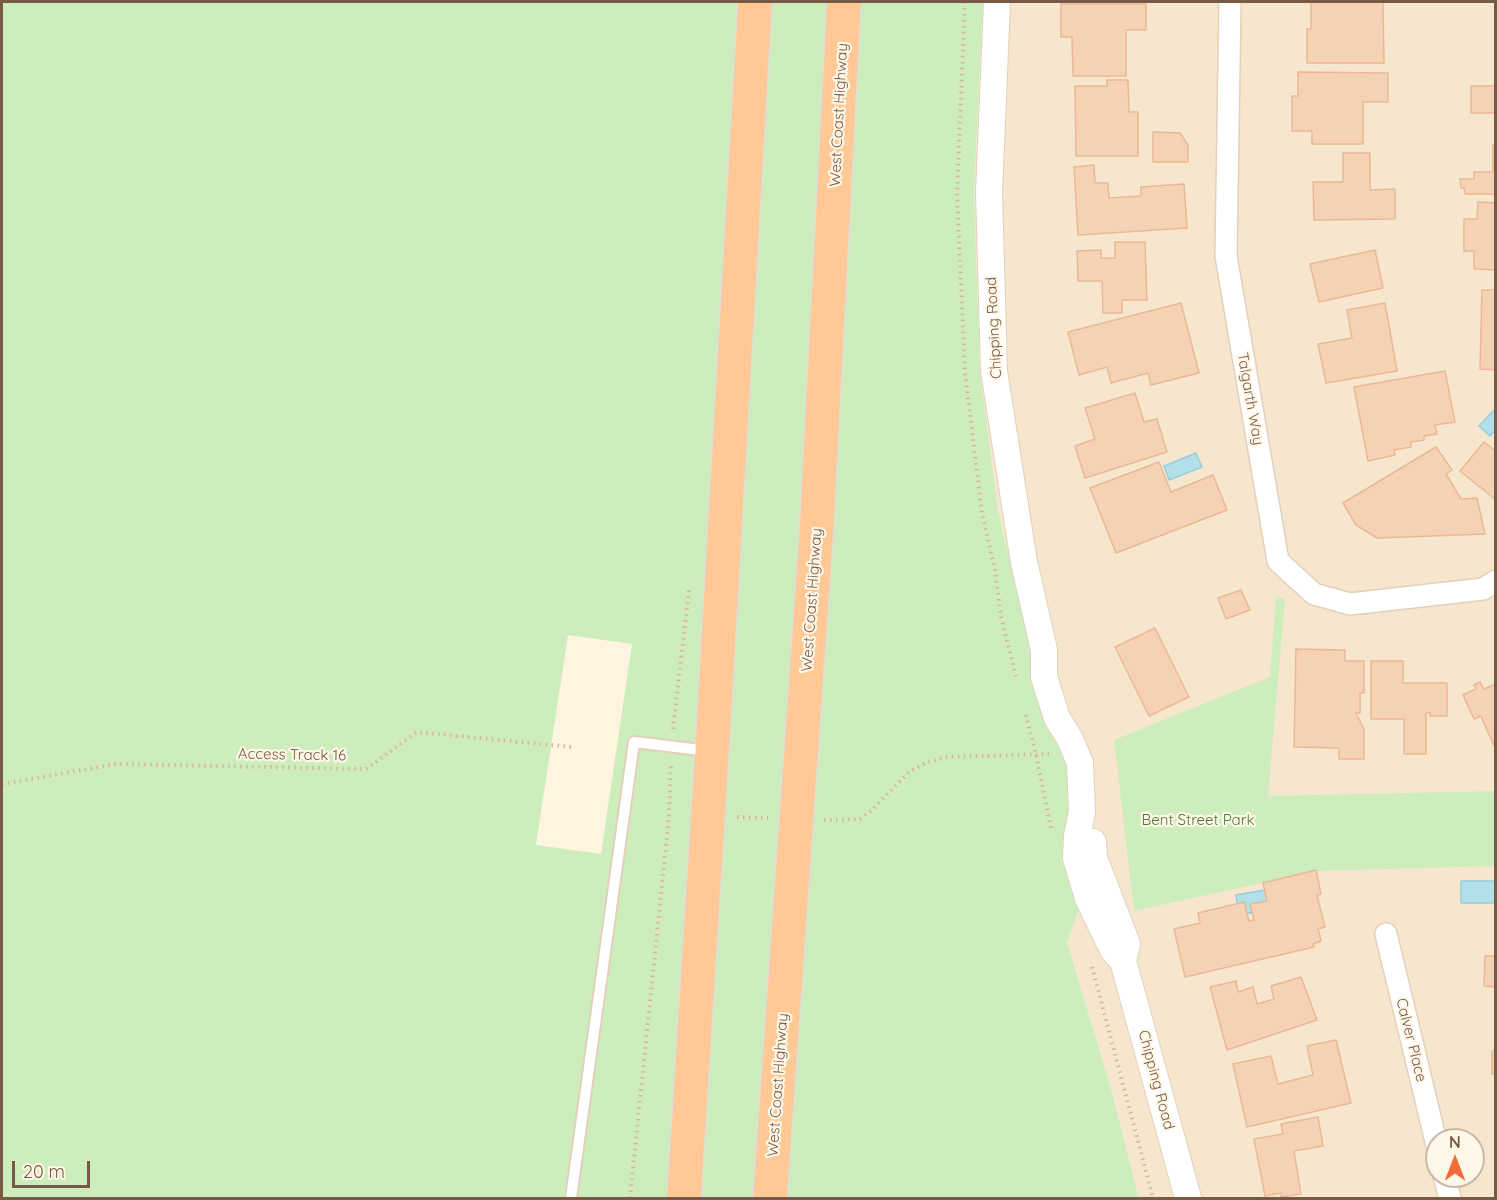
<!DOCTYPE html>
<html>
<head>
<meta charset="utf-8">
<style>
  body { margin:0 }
  #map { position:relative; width:1497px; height:1200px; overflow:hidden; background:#fef4e0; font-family:Quicksand,sans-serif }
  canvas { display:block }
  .frame { position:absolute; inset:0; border:3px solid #775945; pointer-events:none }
  .north { position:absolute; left:1425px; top:1128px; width:60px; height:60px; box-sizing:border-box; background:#fff7e8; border:2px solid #c9b8a7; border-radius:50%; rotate:0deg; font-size:16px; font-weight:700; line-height:24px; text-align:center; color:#775945 }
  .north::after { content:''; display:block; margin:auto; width:21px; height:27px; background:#f46c39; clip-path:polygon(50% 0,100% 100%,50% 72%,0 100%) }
  .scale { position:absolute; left:12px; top:1161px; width:78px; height:27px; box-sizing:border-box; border:3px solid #775945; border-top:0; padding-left:8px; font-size:18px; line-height:21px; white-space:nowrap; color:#775945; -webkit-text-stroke:4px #fff7e8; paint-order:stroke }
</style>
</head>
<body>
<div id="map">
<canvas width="1497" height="1200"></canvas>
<div class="frame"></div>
<div class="north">N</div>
<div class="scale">20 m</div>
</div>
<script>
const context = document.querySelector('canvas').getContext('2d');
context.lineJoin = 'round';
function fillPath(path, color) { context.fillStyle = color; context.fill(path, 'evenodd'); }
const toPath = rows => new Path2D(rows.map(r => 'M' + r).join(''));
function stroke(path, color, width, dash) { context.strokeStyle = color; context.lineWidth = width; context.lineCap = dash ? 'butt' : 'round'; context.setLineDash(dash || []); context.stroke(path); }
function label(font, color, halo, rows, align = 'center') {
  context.font = font + ' Quicksand,sans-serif'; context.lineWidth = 4.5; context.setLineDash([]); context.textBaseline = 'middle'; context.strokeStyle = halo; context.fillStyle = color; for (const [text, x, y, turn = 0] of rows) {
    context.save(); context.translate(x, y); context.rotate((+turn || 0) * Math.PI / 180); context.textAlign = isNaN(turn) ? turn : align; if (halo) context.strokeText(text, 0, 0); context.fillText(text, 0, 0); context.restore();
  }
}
const residential = toPath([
  [983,2,1495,2,1495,1198,1139,1198,1110,1085,1067,942,1082,901,1037,679,998,510,980,372,974,192],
  [1437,1140,1473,1140,1473,1176,1437,1176]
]);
const green = toPath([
  [2,2,983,2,974,192,980,372,998,510,1037,679,1072,764,1082,901,1067,942,1110,1085,1139,1198,2,1198],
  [568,635,632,644,601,854,536,845],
  [1276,596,1285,599,1268,796,1495,791,1495,866,1316,871,1134,911,1114,740,1270,677]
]);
const water = toPath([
  [1495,409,1495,430,1490,436,1479,426,1495,409],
  [1196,453,1202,467,1169,480,1164,466,1196,453],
  [1461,881,1495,881,1495,903,1461,903,1461,881],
  [1265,890,1269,909,1239,915,1236,895,1265,890]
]);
const building = toPath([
  [1311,2,1383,2,1384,63,1307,63,1307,29,1311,29,1311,2],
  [1061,4,1146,4,1146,30,1126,30,1126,76,1073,76,1072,37,1061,37,1061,4],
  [1298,72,1388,73,1388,102,1363,102,1363,144,1312,144,1312,131,1292,131,1292,96,1298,96,1298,72],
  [1107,80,1128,80,1129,112,1138,112,1138,156,1076,156,1075,86,1107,86,1107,80],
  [1471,86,1496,86,1496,113,1471,113,1471,86],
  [1153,132,1180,133,1188,145,1188,162,1153,162,1153,132],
  [1493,145,1496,145,1496,194,1465,194,1464,188,1461,188,1460,179,1474,179,1474,172,1493,172,1493,145],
  [1343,153,1370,153,1370,190,1395,189,1395,219,1314,220,1313,182,1343,182,1343,153],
  [1094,165,1095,183,1108,183,1109,198,1141,196,1141,187,1184,184,1187,228,1078,235,1074,167,1094,165],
  [1478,202,1496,203,1496,270,1474,269,1474,251,1464,251,1464,219,1477,219,1478,202],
  [1115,242,1145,242,1147,300,1122,300,1122,313,1103,313,1102,281,1078,281,1077,251,1101,250,1101,258,1115,258,1115,242],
  [1375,250,1383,288,1319,302,1310,264,1375,250],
  [1482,290,1496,290,1496,370,1480,369,1482,290],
  [1181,303,1199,373,1151,385,1148,373,1111,383,1107,367,1079,375,1068,332,1181,303],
  [1385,303,1397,371,1326,383,1318,344,1352,338,1347,310,1385,303],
  [1445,371,1455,422,1435,425,1437,434,1424,436,1424,440,1411,442,1411,447,1394,450,1395,455,1368,461,1354,387,1445,371],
  [1135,393,1144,422,1157,419,1167,452,1085,478,1075,446,1095,439,1085,408,1135,393],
  [1484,442,1496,451,1496,500,1460,471,1484,442],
  [1436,447,1452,470,1446,474,1461,499,1477,498,1485,534,1377,538,1356,525,1343,503,1436,447],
  [1159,462,1171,492,1213,475,1227,510,1116,553,1090,488,1159,462],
  [1241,590,1250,610,1226,619,1218,598,1241,590],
  [1155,628,1189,697,1149,716,1115,647,1155,628],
  [1296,649,1345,650,1345,661,1364,661,1364,693,1360,693,1360,713,1356,713,1364,729,1364,759,1339,759,1339,748,1294,747,1296,649],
  [1371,661,1403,661,1403,683,1447,683,1447,716,1430,716,1430,713,1426,713,1426,754,1404,754,1404,719,1371,719,1371,661],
  [1480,682,1484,689,1496,684,1494,746,1481,716,1474,719,1463,695,1476,689,1474,685,1480,682],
  [1316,870,1321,894,1317,895,1325,927,1318,929,1321,941,1313,944,1314,947,1185,977,1174,929,1200,923,1198,913,1244,902,1249,921,1254,920,1250,904,1267,901,1263,883,1316,870],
  [1485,956,1496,956,1496,987,1484,986,1485,956],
  [1301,977,1317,1020,1227,1050,1210,987,1236,981,1238,992,1253,987,1257,1004,1274,999,1271,986,1301,977],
  [1336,1040,1351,1103,1247,1127,1233,1064,1271,1056,1278,1084,1313,1075,1307,1046,1336,1040],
  [1492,1051,1496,1051,1496,1074,1492,1074,1492,1051],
  [1318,1117,1323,1146,1294,1151,1301,1194,1281,1197,1281,1193,1265,1196,1254,1139,1283,1134,1281,1124,1318,1117]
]);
const path = toPath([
  [965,2,957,192,965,373,982,513,995,570,1001,617,1016,676],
  [1026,715,1036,754,1051,828],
  [673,729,689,590],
  [2,784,116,764,366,769,417,732,572,747],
  [737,817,768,818],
  [824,820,860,819,872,810,909,772,925,763,947,757,1049,754],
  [1092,967,1153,1198],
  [630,1198,669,816,671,763]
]);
const service = toPath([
  [571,1198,634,742,709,751]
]);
const minor = toPath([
  [1230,2,1226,256,1278,561,1314,594,1350,604,1483,589,1496,581],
  [1386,934,1437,1146],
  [1444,1176,1450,1198]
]);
const tertiary = toPath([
  [997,2,989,192,994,371,1024,562,1044,650,1044,677,1057,718,1070,739,1080,763,1082,812,1077,836,1076,858,1088,898,1113,950,1123,961],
  [1093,842,1094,858,1127,944,1123,961,1188,1198]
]);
const trunk = toPath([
  [684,1198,712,752,755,2],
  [770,1198,816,538,844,2]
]);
const streetNames = [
  ["West Coast Highway",839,115,-87],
  ["Chipping Road",994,328,-93],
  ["Talgarth Way",1250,399,80],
  ["West Coast Highway",812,600,-86],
  ["Access Track 16",292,755,1],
  ["Calver Place",1411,1040,76],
  ["Chipping Road",1156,1080,75],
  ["West Coast Highway",778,1085,-86]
];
const parkNames = [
  ["Bent Street Park",1198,820]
];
fillPath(residential, '#f7e6ce');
fillPath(green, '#ceedbd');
fillPath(water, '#b3dfe9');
stroke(water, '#98cedc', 1.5);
fillPath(building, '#f6d2b5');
stroke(building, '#eab994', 1.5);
stroke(service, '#e3d0bb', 14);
stroke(minor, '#e3d0bb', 24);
stroke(tertiary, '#e3d0bb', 28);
stroke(trunk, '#e1dad6', 36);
stroke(path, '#dbb598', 4, [1.5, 4.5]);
stroke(service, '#fff', 10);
stroke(minor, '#fff', 21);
stroke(tertiary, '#fff', 26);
stroke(trunk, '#ffc894', 33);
label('15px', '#775945', '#fff7e8', streetNames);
label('15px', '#49793a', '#fff7e8', parkNames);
</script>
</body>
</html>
